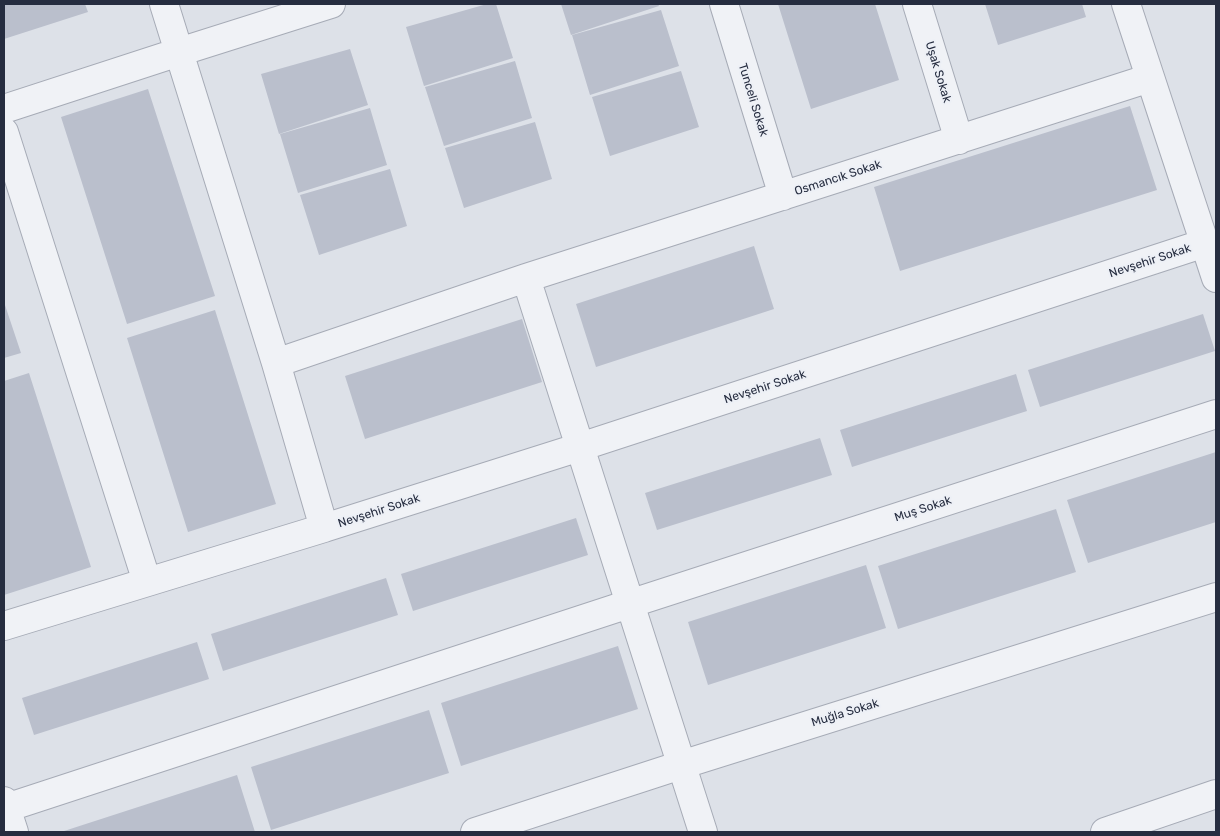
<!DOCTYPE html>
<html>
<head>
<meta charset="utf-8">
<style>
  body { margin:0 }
  #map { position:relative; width:1220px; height:836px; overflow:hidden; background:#dde1e8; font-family:Rubik,sans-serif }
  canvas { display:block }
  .frame { position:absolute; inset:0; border:5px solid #262d40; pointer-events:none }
</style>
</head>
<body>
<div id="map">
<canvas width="1220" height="836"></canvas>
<div class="frame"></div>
</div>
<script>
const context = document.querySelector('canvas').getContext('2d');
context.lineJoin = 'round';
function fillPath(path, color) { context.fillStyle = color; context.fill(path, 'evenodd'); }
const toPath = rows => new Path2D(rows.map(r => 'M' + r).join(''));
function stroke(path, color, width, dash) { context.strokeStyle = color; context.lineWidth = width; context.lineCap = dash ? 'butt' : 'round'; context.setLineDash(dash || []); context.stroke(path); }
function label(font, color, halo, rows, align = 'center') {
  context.font = font + ' Rubik,sans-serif'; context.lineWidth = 4; context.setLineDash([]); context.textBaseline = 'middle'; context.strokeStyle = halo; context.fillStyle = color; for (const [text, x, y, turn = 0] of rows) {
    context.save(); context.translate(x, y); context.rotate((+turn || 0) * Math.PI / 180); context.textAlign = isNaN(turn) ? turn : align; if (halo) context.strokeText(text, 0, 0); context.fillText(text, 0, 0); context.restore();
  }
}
const building = toPath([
  [4,4,85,4,88,12,4,39],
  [487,4,496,4,513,58,424,86,406,27],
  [561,4,658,4,659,6,571,35],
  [778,4,875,4,899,80,811,109],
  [985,4,1082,4,1086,17,998,45],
  [661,10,679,66,590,95,572,35],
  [350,49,368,105,279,134,261,74],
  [515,61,532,118,444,146,425,87],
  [681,71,699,127,610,156,592,97],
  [148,89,215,296,127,324,61,117],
  [1130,106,1157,190,900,271,874,187],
  [370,108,387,165,298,193,280,134],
  [535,122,552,179,464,208,445,148],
  [390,169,407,226,319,255,300,195],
  [754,246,774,309,596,367,576,304],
  [4,302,21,353,4,358],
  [215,310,276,504,188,532,127,338],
  [1203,314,1215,351,1040,407,1028,370],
  [522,319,542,382,365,439,345,376],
  [29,373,91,567,4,595,4,381],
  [1016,374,1027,411,852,467,840,430],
  [820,438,832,475,657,530,645,493],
  [1216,452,1216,522,1088,563,1067,500],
  [1056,509,1076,572,898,629,878,566],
  [576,518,588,555,413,611,401,574],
  [866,565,886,628,708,685,688,622],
  [386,578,398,615,223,671,211,634],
  [197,642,209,679,34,735,22,698],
  [618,646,638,709,461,766,441,703],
  [429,710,449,773,271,830,251,767],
  [237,775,255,832,61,832]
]);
const minor = toPath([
  [724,4,783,196],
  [917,4,959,140],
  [1126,4,1216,278],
  [4,109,179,52,331,4],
  [4,132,147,582],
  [526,278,703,832],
  [276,363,526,278,1150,78],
  [324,528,580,447,1205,243],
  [4,626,324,528,276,363,164,4],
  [4,801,14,832],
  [6,808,629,604,1216,414],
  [475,832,681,765,1216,597],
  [1105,832,1216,794]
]);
const streetNames = [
  ["Uşak Sokak",938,72,73],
  ["Tunceli Sokak",753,100,73],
  ["Osmancık Sokak",838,178,-18],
  ["Nevşehir Sokak",1150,261,-18],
  ["Nevşehir Sokak",765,387,-18],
  ["Muş Sokak",923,509,-18],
  ["Nevşehir Sokak",379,511,-18],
  ["Muğla Sokak",845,713,-17]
];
fillPath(building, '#babfcc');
stroke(minor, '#a6abb6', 30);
stroke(minor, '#f0f2f6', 28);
label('12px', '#262d40', '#edf0f6', streetNames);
</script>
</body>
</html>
